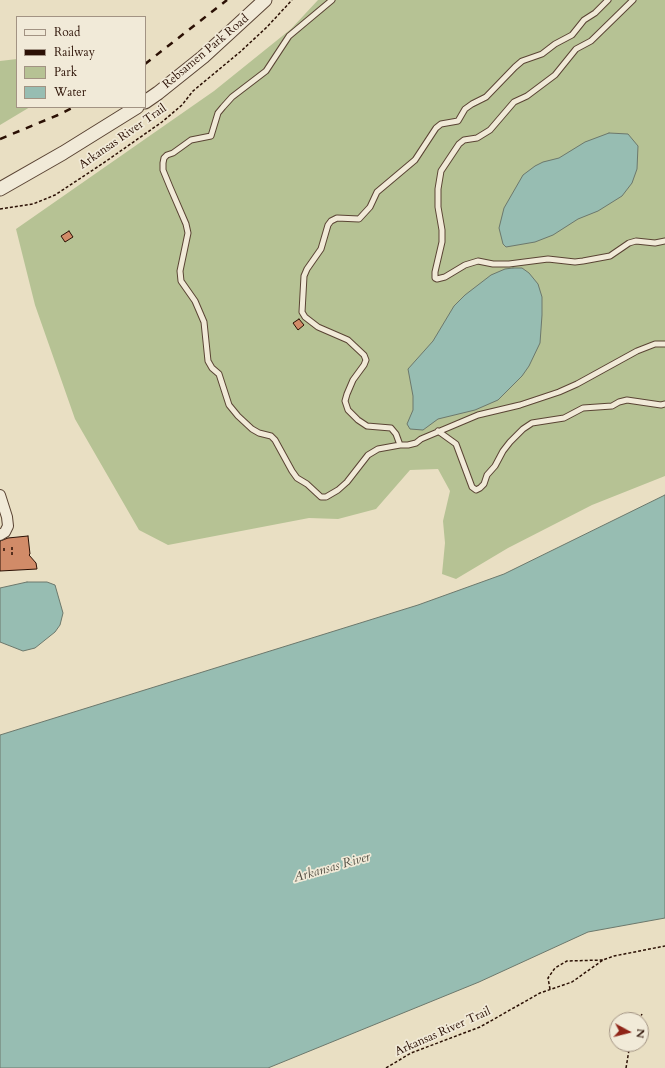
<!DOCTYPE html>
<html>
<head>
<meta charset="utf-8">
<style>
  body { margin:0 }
  #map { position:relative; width:665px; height:1068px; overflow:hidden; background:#e9dfc3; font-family:Cardo,serif }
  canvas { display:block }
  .legend { position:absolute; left:16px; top:16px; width:130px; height:92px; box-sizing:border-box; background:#f1ead8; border:1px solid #a29383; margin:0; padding:5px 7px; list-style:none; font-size:12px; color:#2b1004 }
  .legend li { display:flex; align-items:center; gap:8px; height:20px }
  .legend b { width:20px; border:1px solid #a29383 }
  .north { position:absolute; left:609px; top:1012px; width:40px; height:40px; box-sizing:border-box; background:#f1ead8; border:1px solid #a29383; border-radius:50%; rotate:97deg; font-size:11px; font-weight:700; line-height:16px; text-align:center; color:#2b1004 }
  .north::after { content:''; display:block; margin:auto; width:14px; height:18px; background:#8f2418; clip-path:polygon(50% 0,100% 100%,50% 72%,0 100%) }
</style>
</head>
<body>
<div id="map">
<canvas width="665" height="1068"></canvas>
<ul class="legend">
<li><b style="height:5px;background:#f1ead8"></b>Road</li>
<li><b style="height:5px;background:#2b1004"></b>Railway</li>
<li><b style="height:11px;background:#b6c294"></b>Park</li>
<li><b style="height:11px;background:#97bdb2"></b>Water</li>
</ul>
<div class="north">N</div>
</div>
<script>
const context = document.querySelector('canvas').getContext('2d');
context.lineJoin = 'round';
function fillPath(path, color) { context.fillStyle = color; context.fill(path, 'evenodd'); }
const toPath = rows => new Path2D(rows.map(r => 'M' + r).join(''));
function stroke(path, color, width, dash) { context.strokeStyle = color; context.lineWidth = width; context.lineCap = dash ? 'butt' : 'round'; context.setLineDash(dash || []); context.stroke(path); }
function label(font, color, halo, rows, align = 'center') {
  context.font = font + ' Cardo,serif'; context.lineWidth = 3.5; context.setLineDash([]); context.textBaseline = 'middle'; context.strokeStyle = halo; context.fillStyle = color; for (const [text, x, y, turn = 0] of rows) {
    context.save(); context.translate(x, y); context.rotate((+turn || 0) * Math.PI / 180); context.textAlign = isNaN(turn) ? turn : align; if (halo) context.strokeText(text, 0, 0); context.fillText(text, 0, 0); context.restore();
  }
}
const green = toPath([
  [318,0,665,0,665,476,592,505,508,548,456,579,442,574,445,543,443,521,450,491,438,469,410,470,376,509,338,519,309,518,168,545,139,530,75,419,35,305,16,229,214,91,291,29],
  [17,59,17,107,30,107,0,125,0,61]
]);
const water = toPath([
  [609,133,628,134,638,146,637,169,632,183,622,196,598,211,578,219,553,235,535,242,506,247,503,244,499,228,504,208,523,175,535,166,543,162,559,158,585,142,609,133],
  [513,268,522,268,529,273,538,284,542,297,542,315,540,343,529,366,522,376,498,400,475,410,438,419,423,430,410,429,407,424,413,410,413,396,408,369,433,341,454,306,465,295,491,275,505,269,513,268],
  [665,495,665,918,588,932,479,982,268,1068,0,1068,0,735,418,605,504,574,665,495],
  [27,582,47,582,55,585,63,613,60,625,55,632,35,648,23,651,0,642,0,588,27,582]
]);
const building = toPath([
  [69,231,73,237,65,242,61,236,69,231],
  [299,319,304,325,298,330,293,323,299,319],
  [28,536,30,554,29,555,36,563,37,569,0,571,0,541,8,538,28,536]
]);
const path = toPath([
  [0,209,33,204,55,195,102,164,162,122,182,105,193,91,240,52,267,27,292,0],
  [12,547,12,555],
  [4,548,4,552],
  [550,989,548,978,555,968,567,961,603,960],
  [639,1020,642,1014],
  [386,1068,411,1053,480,1027,540,993,572,982,603,960,614,956,665,946],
  [626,1068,630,1044]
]);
const service = toPath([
  [332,0,289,36,266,71,232,97,223,107,218,113,211,136,191,140,173,153,167,155,164,158,163,163,163,170,170,187,186,224,188,233,180,271,181,281,195,301,204,322,208,361,212,368,219,374,229,405,238,416,252,429,259,433,271,436,275,440,292,471,297,478,307,484,321,497,326,497,338,490,347,482,368,455,378,449,400,445,408,445,416,443,421,439,478,415,520,405,559,392,577,384,637,351,655,344,665,344],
  [633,0,591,41,576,49,555,75,527,96,514,102,490,130,477,138,464,140,459,144,441,171,438,189,438,207,442,230,442,242,435,272,435,278,437,279,445,277,465,265,478,261,493,264,509,264,548,259,575,262,583,261,610,256,629,243,636,241,655,243,665,241],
  [438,431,456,444,472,487,476,490,480,488,484,484,487,475,495,466,503,451,510,442,523,429,532,423,564,418,583,408,612,406,619,402,627,400,661,405,665,404],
  [400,445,396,434,391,428,367,426,358,420,348,410,345,401,347,394,353,380,364,365,366,360,364,355,348,340,318,327,305,317,302,312,304,276,307,269,321,249,328,225,331,221,337,218,359,219,370,207,377,192,415,160,436,128,441,124,458,121,465,109,472,104,486,97,515,67,522,61,542,54,555,44,572,35,584,20,595,13,608,0]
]);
const minor = toPath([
  [0,495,7,517,8,526,5,532,0,535]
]);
const tertiary = toPath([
  [145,102,158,93,203,57,265,0],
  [0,189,63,153,137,107]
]);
const rail = toPath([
  [145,64,227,0],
  [0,139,58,115,74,107]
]);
const streetNames = [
  ["Rebsamen Park Road",206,52,-40],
  ["Arkansas River Trail",123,137,-35],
  ["Arkansas River Trail",443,1032,-24]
];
const waterNames = [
  ["Arkansas River",332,868,-16]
];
fillPath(green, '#b6c294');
fillPath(water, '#97bdb2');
stroke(water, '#6c786c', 1);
fillPath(building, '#d18b68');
stroke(building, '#2b1004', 1);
stroke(service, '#5a4434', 7);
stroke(minor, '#5a4434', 12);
stroke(tertiary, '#5a4434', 15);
stroke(path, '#2b1004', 1.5, [3, 2]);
stroke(service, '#f1ead8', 5);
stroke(minor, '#f1ead8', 10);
stroke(tertiary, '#f1ead8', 13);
stroke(rail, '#2b1004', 2.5, [7, 7]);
label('12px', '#2b1004', '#f1ead8', streetNames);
label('italic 13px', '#514d41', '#f1ead8', waterNames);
</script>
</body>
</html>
